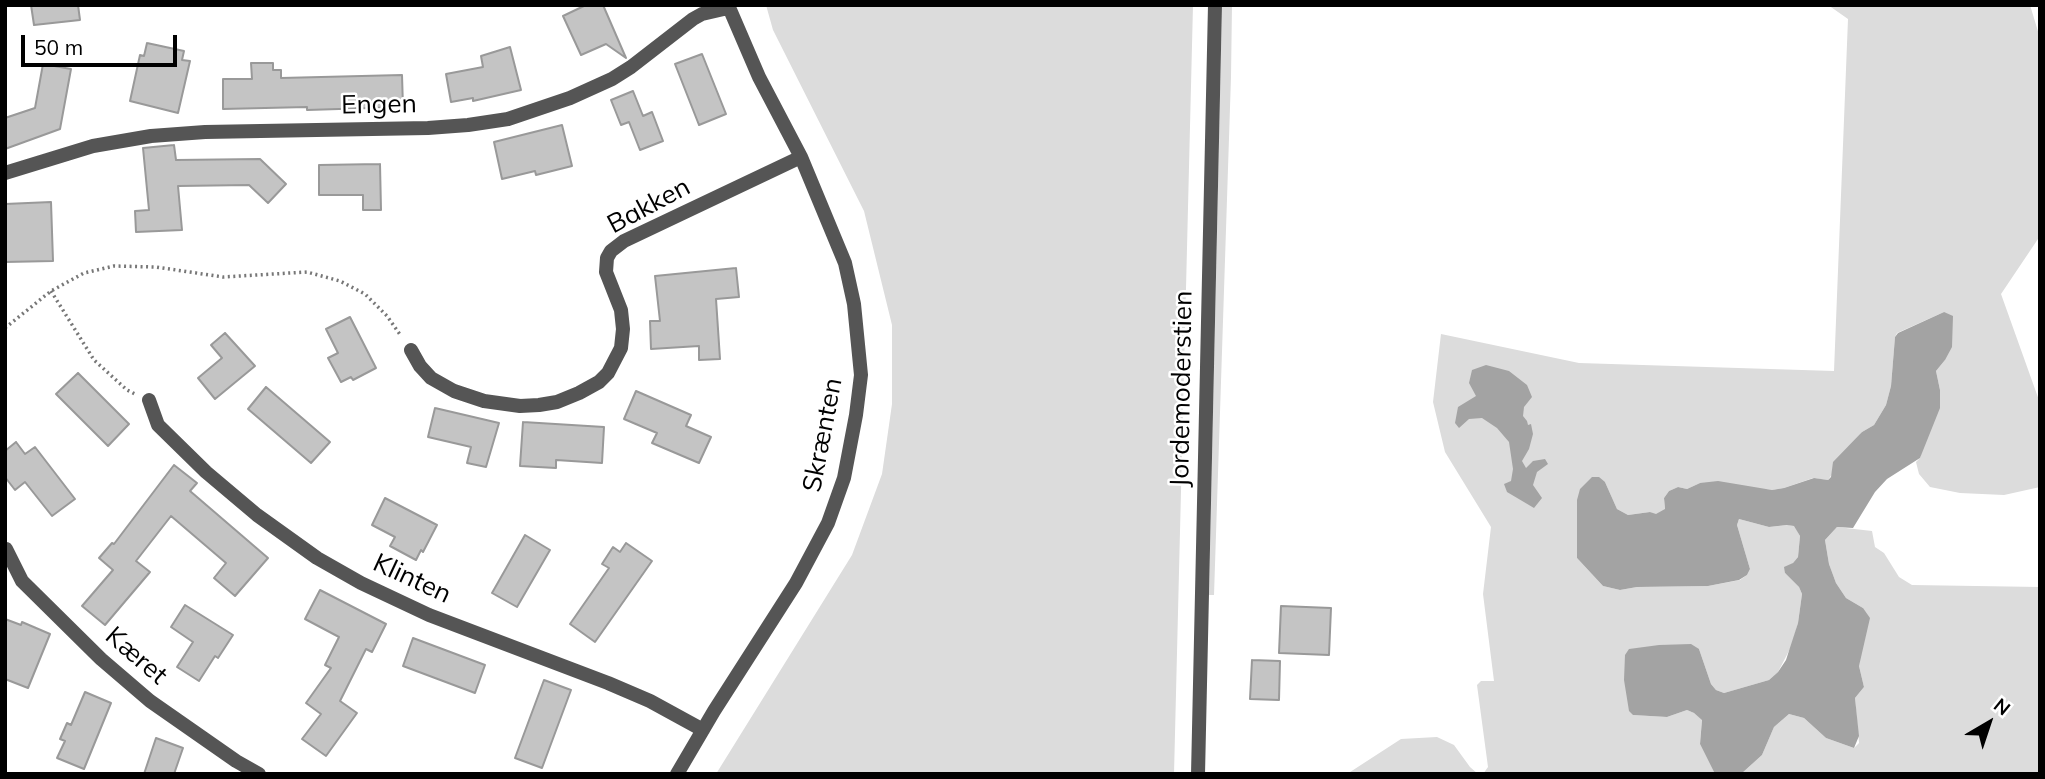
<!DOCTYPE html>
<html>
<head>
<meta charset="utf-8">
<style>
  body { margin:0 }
  #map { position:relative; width:2045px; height:779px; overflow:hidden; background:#fff; font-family:Mulish,sans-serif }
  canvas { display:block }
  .frame { position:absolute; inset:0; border:7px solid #000; pointer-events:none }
  .north { position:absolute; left:1954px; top:688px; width:70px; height:70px; -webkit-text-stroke:5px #fff; paint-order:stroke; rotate:39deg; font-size:19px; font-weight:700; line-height:28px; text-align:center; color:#000 }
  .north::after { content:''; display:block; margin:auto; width:24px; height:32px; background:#000; clip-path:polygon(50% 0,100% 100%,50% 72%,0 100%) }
  .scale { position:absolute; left:21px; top:35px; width:156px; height:32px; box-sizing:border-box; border:4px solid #000; border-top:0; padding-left:9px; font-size:21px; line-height:24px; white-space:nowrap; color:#000; -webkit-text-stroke:5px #fff; paint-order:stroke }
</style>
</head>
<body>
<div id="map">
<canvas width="2045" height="779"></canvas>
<div class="frame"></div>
<div class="north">N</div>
<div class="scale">50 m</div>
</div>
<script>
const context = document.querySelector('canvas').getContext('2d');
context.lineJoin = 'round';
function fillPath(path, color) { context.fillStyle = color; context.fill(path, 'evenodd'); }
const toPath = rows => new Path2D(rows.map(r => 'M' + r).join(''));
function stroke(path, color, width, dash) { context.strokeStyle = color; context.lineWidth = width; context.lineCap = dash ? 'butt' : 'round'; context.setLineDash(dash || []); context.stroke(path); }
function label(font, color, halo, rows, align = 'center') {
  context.font = font + ' Mulish,sans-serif'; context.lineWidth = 5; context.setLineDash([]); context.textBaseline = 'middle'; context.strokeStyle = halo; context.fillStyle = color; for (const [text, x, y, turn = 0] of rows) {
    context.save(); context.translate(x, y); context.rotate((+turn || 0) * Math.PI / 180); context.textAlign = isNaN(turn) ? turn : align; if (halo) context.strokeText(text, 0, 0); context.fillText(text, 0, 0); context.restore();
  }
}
const green = toPath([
  [766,5,1193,5,1174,774,716,774,852,555,882,474,892,404,892,325,864,211,773,30],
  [1222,5,1232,5,1231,77,1214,595,1209,595],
  [1828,5,2030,5,2040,38,2040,236,2001,294,2040,403,2040,487,2004,495,1960,493,1930,487,1919,474,1916,462,1920,458,1940,390,1936,371,1945,360,1944,312,1897,333,1895,337,1891,386,1886,405,1874,425,1862,432,1828,480,1813,478,1784,488,1772,490,1700,483,1687,489,1678,487,1669,491,1664,498,1665,510,1656,515,1650,512,1628,515,1617,509,1605,482,1577,558,1603,586,1620,590,1637,587,1708,586,1740,580,1747,575,1750,569,1737,525,1739,519,1769,527,1788,525,1795,526,1800,536,1798,557,1785,573,1799,587,1802,594,1798,623,1792,645,1778,672,1769,680,1724,693,1716,690,1711,684,1699,649,1633,715,1667,717,1687,710,1694,713,1702,719,1700,744,1715,774,1483,774,1488,767,1477,685,1481,681,1494,681,1483,594,1491,527,1445,452,1433,402,1441,334,1579,363,1834,371,1848,19],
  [1837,527,1872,531,1875,547,1884,553,1899,577,1912,585,2040,587,2040,774,1741,774,1762,755,1774,727,1789,714,1804,718,1826,738,1854,748,1859,743,1855,698,1864,687,1859,666,1863,608,1846,598,1836,583,1829,564,1825,540],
  [1437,737,1454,745,1470,767,1478,774,1347,774,1401,739]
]);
const water = toPath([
  [1944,312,1953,316,1952,347,1945,360,1936,371,1940,390,1940,408,1920,458,1887,479,1875,492,1853,528,1837,527,1825,540,1829,564,1836,583,1846,598,1863,608,1870,618,1859,666,1864,687,1855,698,1859,736,1854,748,1826,738,1804,718,1789,714,1774,727,1762,755,1741,774,1715,774,1700,744,1702,720,1694,713,1687,710,1667,717,1633,715,1629,711,1624,680,1625,655,1629,649,1659,645,1691,644,1699,649,1711,684,1716,690,1724,693,1769,680,1778,672,1786,660,1798,623,1802,594,1799,587,1785,573,1784,567,1793,563,1798,557,1800,536,1794,526,1787,525,1769,527,1739,519,1737,525,1750,569,1747,575,1739,580,1708,586,1637,587,1620,590,1603,586,1577,558,1577,500,1580,489,1592,477,1599,477,1605,482,1617,509,1628,515,1650,512,1656,514,1665,509,1664,498,1669,491,1678,487,1687,489,1700,483,1718,481,1772,490,1784,488,1814,478,1828,480,1831,477,1833,462,1862,432,1874,425,1886,405,1891,386,1895,337,1898,333],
  [1486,365,1509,371,1527,385,1532,397,1524,407,1523,416,1527,421,1528,425,1531,424,1533,434,1529,449,1522,461,1526,468,1533,461,1545,459,1548,464,1537,472,1533,485,1542,498,1534,508,1507,492,1504,484,1511,481,1513,469,1509,442,1497,428,1482,418,1469,419,1459,428,1455,423,1458,407,1476,396,1469,383,1472,370]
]);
const building = toPath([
  [31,5,78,5,80,20,34,25,31,5],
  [586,5,603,5,626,58,606,44,581,55,563,16,586,5],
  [147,43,184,51,182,60,190,61,178,113,130,101,140,55,144,56,147,43],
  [510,47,521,90,473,101,473,98,451,102,446,74,483,67,481,56,510,47],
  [702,54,726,114,699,125,675,64,702,54],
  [251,63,273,63,273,70,281,70,281,78,402,75,403,107,307,110,307,107,223,109,223,79,252,79,251,63],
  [43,64,71,69,60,129,5,149,5,118,35,108,43,64],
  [633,91,643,116,652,112,663,141,640,150,629,122,621,125,611,100,633,91],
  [562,125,572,166,536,175,535,171,502,179,494,142,562,125],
  [174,145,176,160,260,159,286,184,268,203,249,185,178,186,182,230,136,232,135,211,149,210,143,148,174,145],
  [380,164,381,210,363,210,363,195,319,195,319,165,380,164],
  [51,202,53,261,5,262,5,204,51,202],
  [736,268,739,297,716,299,720,359,699,360,699,346,651,349,650,321,660,321,655,276,736,268],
  [350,317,376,368,353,380,351,377,341,382,328,358,338,353,326,329,350,317],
  [225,333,255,366,215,399,198,378,222,358,211,345,225,333],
  [78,373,129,424,108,446,56,394,78,373],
  [266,387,330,442,311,463,248,409,266,387],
  [636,391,691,415,686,426,711,437,699,463,652,443,657,433,624,419,636,391],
  [435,408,499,423,486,467,467,463,471,447,428,437,435,408],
  [523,422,604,427,602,463,556,460,556,468,520,466,523,422],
  [16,442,25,454,35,447,75,499,52,516,25,482,15,490,5,477,5,451,16,442],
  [174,465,197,483,190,491,268,558,235,596,214,578,226,563,171,516,136,561,150,572,105,625,82,606,113,570,99,558,112,543,114,544,174,465],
  [385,498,437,525,423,552,421,550,416,560,390,546,395,537,372,525,385,498],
  [525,535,550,550,517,607,492,593,525,535],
  [626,543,652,561,595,642,570,624,609,568,602,564,613,547,620,552,626,543],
  [320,590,386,624,372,652,366,649,340,701,357,713,326,756,302,739,321,714,306,703,331,668,325,665,339,637,305,619,320,590],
  [185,605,233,635,218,658,215,656,199,681,177,667,193,642,171,627,185,605],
  [1281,606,1331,608,1329,655,1279,653,1281,606],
  [5,619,21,625,22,622,50,634,28,688,5,679,5,619],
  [413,638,485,665,475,693,403,666,413,638],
  [1252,660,1280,661,1279,700,1250,699,1252,660],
  [544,680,571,690,542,768,515,758,544,680],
  [85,692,111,703,84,769,57,758,65,741,60,739,67,723,71,725,85,692],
  [156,738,183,748,174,774,144,774,156,738]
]);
const path = toPath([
  [51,291,94,360,127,390,135,394],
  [5,328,51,291,84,273,114,266,156,267,223,277,307,272,340,281,365,294,387,316,401,336]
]);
const street = toPath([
  [5,173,93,146,151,136,205,132,428,128,468,125,508,119,570,98,612,79,631,67,693,19,702,14,728,8],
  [411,350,420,366,431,378,454,391,484,401,520,406,539,405,557,402,579,393,599,382,608,373,621,348,623,329,621,310,606,272,607,258,611,251,624,241,801,157],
  [149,400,158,425,206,472,257,515,317,558,361,583,429,615,608,683,650,701,703,730],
  [6,549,22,581,101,659,150,701,236,761,259,774],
  [677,774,714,711,796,583,828,523,844,478,856,415,861,375,854,304,845,263,801,157,759,77,728,5],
  [1198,774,1215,5]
]);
const streetNames = [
  ["Engen",379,105,-1],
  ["Bakken",649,206,-28],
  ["Jordemoderstien",1182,389,-89],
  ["Skrænten",823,435,-79],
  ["Klinten",412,579,25],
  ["Kæret",136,656,41]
];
fillPath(green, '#dcdcdc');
fillPath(water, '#a3a3a3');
fillPath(building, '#c4c4c4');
stroke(building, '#999', 2);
stroke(path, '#777', 3.5, [2, 3.5]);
stroke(street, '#555', 14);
label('26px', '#000', '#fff', streetNames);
</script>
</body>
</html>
